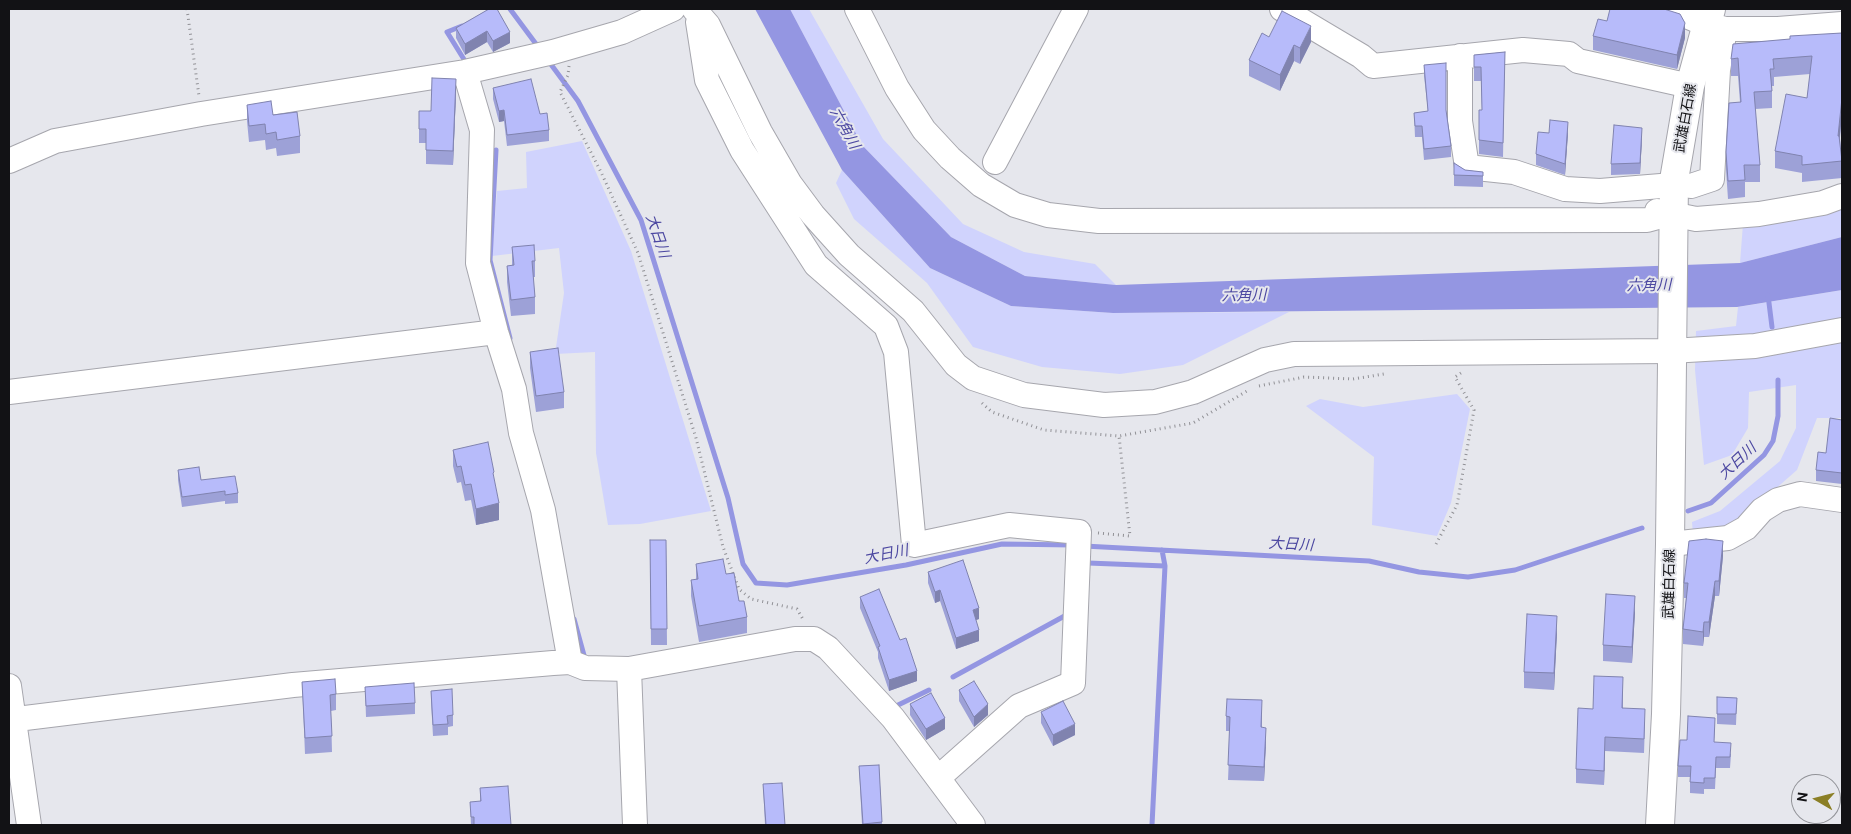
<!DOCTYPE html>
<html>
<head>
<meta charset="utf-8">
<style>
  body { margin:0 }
  #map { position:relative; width:1851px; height:834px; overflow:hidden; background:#e6e7ed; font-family:Barlow,sans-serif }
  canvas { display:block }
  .frame { position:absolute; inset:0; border:10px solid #121215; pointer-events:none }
  .north { position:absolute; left:1791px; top:774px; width:50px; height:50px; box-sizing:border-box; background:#e6e7ed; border:1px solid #919297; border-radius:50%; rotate:278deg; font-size:14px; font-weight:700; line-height:20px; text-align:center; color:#121215 }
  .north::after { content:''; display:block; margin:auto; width:18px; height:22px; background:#8b7f26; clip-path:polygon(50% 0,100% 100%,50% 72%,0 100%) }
</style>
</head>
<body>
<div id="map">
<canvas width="1851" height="834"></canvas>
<div class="frame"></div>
<div class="north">N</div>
</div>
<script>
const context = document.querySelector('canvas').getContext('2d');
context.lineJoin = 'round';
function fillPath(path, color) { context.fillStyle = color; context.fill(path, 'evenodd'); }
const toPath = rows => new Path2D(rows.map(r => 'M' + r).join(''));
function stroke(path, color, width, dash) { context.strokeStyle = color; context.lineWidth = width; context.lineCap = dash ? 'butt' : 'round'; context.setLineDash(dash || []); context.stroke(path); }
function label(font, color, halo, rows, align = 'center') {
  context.font = font + ' Barlow,"Noto Sans JP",sans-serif'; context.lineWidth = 4; context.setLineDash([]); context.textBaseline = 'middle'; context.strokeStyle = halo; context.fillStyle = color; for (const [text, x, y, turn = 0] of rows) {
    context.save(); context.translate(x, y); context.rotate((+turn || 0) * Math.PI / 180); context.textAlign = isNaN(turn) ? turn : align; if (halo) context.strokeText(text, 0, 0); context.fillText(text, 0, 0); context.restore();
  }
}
const green = toPath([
  [790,9,809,9,883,139,963,224,1024,252,1095,264,1116,285,1025,276,951,237,862,145],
  [582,141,631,251,711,511,640,524,608,525,596,453,595,352,555,354,564,293,559,248,492,256,497,191,527,188,526,152],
  [842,170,930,268,1011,306,1113,313,1289,312,1183,365,1120,374,1042,367,973,347,927,283,854,219,836,183],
  [1842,191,1842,237,1740,263,1744,211],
  [1842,290,1842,418,1817,418,1797,470,1733,526,1693,534,1692,522,1720,511,1780,461,1796,428,1796,385,1749,392,1748,428,1732,455,1704,465,1695,370,1696,331,1736,326,1738,307],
  [1457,394,1470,409,1451,503,1437,536,1372,525,1374,457,1306,406,1320,399,1363,407]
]);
const water = toPath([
  [755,9,790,9,862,145,951,237,1025,276,1116,285,1740,263,1842,237,1842,290,1737,307,1113,313,1011,306,930,268,842,170]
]);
const stream = toPath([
  [510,9,539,48],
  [462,26,447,32,465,61],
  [547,59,578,101,641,220,728,498,743,564,756,583,787,585,906,565,1002,544,1073,545],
  [496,150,490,260,510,338],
  [1768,295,1772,327],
  [1688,511,1711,503,1764,455,1773,441,1778,416,1778,380],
  [1084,546,1369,561,1419,572,1468,577,1515,570,1642,528],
  [1088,563,1165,566],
  [574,619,585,659],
  [953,677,1070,613],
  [892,705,894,707,929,690],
  [1152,825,1165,566,1162,550]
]);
const path = toPath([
  [187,9,199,96],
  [569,66,568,75,560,92,601,172,638,253,696,438,723,547,739,589,751,599,797,609,804,621],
  [1259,386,1304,377,1353,379,1384,374],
  [982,403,992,412,1044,430,1119,436,1193,423,1247,391],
  [1098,533,1130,536,1119,436],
  [1436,544,1457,505,1474,410,1455,377,1461,373]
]);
const minor = toPath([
  [694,9,708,25,760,132,790,184,813,215,849,255,913,311,956,365,973,378,1024,395,1104,405,1155,402,1193,392,1265,360,1294,354,1671,351,1755,346,1842,330],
  [857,9,897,88,924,130,950,158,981,185,1015,205,1048,215,1099,221,1647,220,1673,213],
  [1282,9,1361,56,1373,66,1523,50,1569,54,1578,61,1690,86],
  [1670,9,1705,24,1725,29,1778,29,1842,24],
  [698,22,707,80,742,150,816,265,886,326,896,352,914,545,1009,525,1079,532,1073,683,1019,706,938,778],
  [1460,56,1460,121,1467,167,1514,172,1565,189,1600,191,1661,186],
  [465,72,482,130,478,263,496,332,514,389,521,433,543,510,570,662],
  [9,161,55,141,201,114,465,72,553,52,622,32,673,9],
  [995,162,1076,9],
  [1691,186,1712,179,1718,70,1725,29],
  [1657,211,1696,219,1759,214,1823,203,1842,196],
  [9,392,496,332],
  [1670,544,1728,538,1746,528,1762,510,1778,500,1800,494,1842,500],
  [629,669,635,825],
  [9,686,29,825],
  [9,720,293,685,553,663,570,662,585,668,629,669,795,639,814,639,828,648,893,718,973,825]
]);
const major = toPath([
  [1660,825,1666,714,1670,544,1674,180,1690,86,1711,9]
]);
const wall = toPath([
  [489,9,510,43,493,52,487,42,465,55,456,38,456,28],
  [1607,21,1685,38,1677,69,1593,50,1593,36],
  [1842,33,1842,115,1840,138,1842,161,1842,178,1802,182,1802,173,1775,168,1775,151,1807,98,1810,74,1774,77,1774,86,1772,86,1772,108,1755,109,1760,165,1760,182,1745,182,1745,197,1728,199,1726,170,1726,152,1740,102,1738,76,1731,76,1731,59,1790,40],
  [1269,37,1311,42,1300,64,1294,61,1280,91,1249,76,1249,60],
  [1505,52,1503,157,1479,154,1479,110,1482,110,1481,81,1474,81,1474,55],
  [1424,65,1446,110,1451,146,1451,157,1424,160,1422,137,1415,137,1414,113,1428,111,1424,76],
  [493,88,540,114,549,130,549,141,507,146,504,121,499,122,493,99],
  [456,93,453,165,426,164,426,143,419,143,419,111,431,111],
  [247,105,273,115,300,136,300,153,277,156,276,148,266,150,265,140,249,142,247,121],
  [1549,133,1568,133,1565,175,1536,165,1536,154],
  [1642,138,1640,174,1611,175,1611,164],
  [1454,163,1465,170,1483,172,1483,187,1454,186],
  [512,247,535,261,535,277,533,277,535,297,535,314,511,316,507,282,507,266,512,265],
  [530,352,564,392,564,408,536,412,530,368],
  [1842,416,1842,484,1816,481,1816,470,1826,453,1842,420],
  [453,450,494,481,499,520,476,525,471,500,465,501,461,482,457,483,453,466],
  [178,470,201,480,238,493,238,503,225,504,225,501,182,507,178,480],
  [650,540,666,540,667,645,651,645],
  [1723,556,1719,596,1715,596,1709,637,1704,637,1703,646,1683,644,1683,629,1686,598,1684,598,1684,583],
  [696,564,726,574,747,617,747,633,699,642,691,596,691,580,696,580],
  [928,572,979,619,976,620,979,641,956,649,940,601,935,603,928,583],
  [860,597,900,640,917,681,889,691,878,658,878,652,860,608],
  [1635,612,1632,663,1603,661,1603,645],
  [1557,632,1554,690,1524,688,1524,672],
  [302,682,336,694,336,710,331,711,332,752,305,754],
  [365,687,415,703,415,714,366,717],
  [959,690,988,715,974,727,959,701],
  [431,691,453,715,453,726,448,727,448,735,433,736,431,702],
  [1623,691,1623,708,1645,723,1644,753,1605,751,1604,785,1576,783,1576,769,1593,709],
  [1717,697,1737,698,1736,725,1717,724],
  [910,704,945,729,926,740,910,715],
  [1041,712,1075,735,1053,746,1041,723],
  [1262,715,1262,727,1266,742,1264,781,1228,780,1230,731,1226,731,1226,716],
  [1715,729,1714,742,1731,754,1730,768,1716,768,1715,789,1704,789,1704,794,1690,793,1690,777,1678,777,1678,766,1687,740],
  [879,765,882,825,862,825,859,766],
  [763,784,785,825,765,825],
  [480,788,511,825,471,825,470,802,480,802]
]);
const shadedWall = toPath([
  [1685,23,1685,38,1677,69,1677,55],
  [1311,26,1311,42,1300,64,1300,48],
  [487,31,487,42,465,55,465,44],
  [510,32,510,43,493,52,493,41],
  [1294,45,1294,61,1280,91,1280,75],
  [456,79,456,93,453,165,453,151],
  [1842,98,1842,115,1838,153,1838,136],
  [504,110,504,121,499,122,499,111],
  [1568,122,1568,133,1565,175,1565,164],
  [1642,128,1642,138,1640,174,1640,163],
  [499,503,499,520,476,525,476,509],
  [1723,541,1723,556,1719,596,1719,581],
  [1715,581,1715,596,1709,637,1709,622],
  [940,590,940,601,935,603,935,592],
  [1635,596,1635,612,1632,663,1632,647],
  [979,608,979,619,973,621,973,610],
  [1557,616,1557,632,1554,690,1554,673],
  [1704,622,1704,637,1703,646,1703,632],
  [979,630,979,641,956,649,956,638],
  [917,671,917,681,889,691,889,680],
  [988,704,988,715,974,727,974,717],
  [945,718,945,729,926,740,926,729],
  [1075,724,1075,735,1053,746,1053,735],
  [1266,728,1266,742,1264,781,1264,767],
  [1605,737,1605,751,1604,785,1604,771]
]);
const building = toPath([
  [489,9,497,9,510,32,493,41,487,31,465,44,456,28,489,9],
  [1610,9,1664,9,1680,14,1685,23,1677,55,1593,36,1598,19,1607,21,1610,9],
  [1282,11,1311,26,1300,48,1294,45,1280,75,1249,60,1262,33,1269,37,1282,11],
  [1842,33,1842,98,1838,136,1839,136,1842,161,1802,165,1802,156,1775,151,1786,94,1807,98,1812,56,1773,59,1774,69,1770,69,1772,91,1754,92,1760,165,1744,165,1745,180,1728,181,1726,152,1729,103,1741,102,1738,58,1731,59,1733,44,1790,39,1790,36,1842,33],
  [1505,52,1503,143,1479,140,1479,110,1482,110,1481,67,1474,67,1474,55,1505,52],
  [1446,63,1446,110,1451,146,1424,149,1422,126,1415,126,1414,113,1428,111,1424,65,1446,63],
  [432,78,456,79,453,151,426,150,426,129,419,129,419,111,431,111,432,78],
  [531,79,540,114,547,113,549,130,507,135,504,110,499,111,493,88,531,79],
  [271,101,273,115,297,112,300,136,277,140,276,132,266,134,265,124,249,126,247,105,271,101],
  [1550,120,1568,122,1565,164,1536,154,1538,132,1549,133,1550,120],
  [1614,125,1642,128,1640,163,1611,164,1614,125],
  [1454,163,1465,170,1483,172,1483,176,1454,175,1454,163],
  [534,245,535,261,532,261,535,297,511,300,507,266,514,265,512,247,534,245],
  [558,348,564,392,536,396,530,352,558,348],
  [1842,416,1842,473,1816,470,1818,452,1826,453,1830,418,1842,420,1842,416],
  [488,442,494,472,493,473,499,503,476,509,471,484,465,485,461,466,457,467,453,450,488,442],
  [199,467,201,480,235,476,238,493,225,495,225,491,182,497,178,470,199,467],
  [1706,539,1723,541,1719,581,1715,581,1709,622,1704,622,1703,632,1683,629,1688,583,1684,583,1689,541,1706,539],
  [650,540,666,540,667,629,651,629,650,540],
  [723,559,726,574,734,573,739,601,744,601,747,617,699,626,691,580,698,579,696,564,723,559],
  [963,560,979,608,973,610,979,630,956,638,940,590,935,592,928,572,963,560],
  [879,589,900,640,906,638,917,671,889,680,878,647,880,646,860,597,879,589],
  [1606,594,1635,596,1632,647,1603,645,1606,594],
  [1527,614,1557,616,1554,673,1524,672,1527,614],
  [1594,676,1623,677,1622,708,1645,709,1644,739,1605,737,1604,771,1576,769,1578,708,1593,709,1594,676],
  [335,679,336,694,330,695,332,736,305,738,302,682,335,679],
  [974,681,988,704,974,717,959,690,974,681],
  [414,683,415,703,366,706,365,687,414,683],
  [452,689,453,715,447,716,448,724,433,725,431,691,452,689],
  [931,693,945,718,926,729,910,704,931,693],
  [1717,697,1737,698,1736,714,1717,714,1717,697],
  [1227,699,1262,700,1261,727,1266,728,1264,767,1228,765,1230,717,1226,716,1227,699],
  [1063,701,1075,724,1053,735,1041,712,1063,701],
  [1688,716,1715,718,1714,742,1731,743,1730,757,1716,757,1715,778,1704,778,1704,783,1690,782,1691,766,1678,766,1680,740,1687,740,1688,716],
  [879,765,882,822,863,824,859,766,879,765],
  [782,783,785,825,766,825,763,784,782,783],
  [508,786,511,825,474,825,474,817,471,817,470,802,481,801,480,788,508,786]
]);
const streetNames = [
  ["武雄白石線",1685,118,-80],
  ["武雄白石線",1669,584,-89]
];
const waterNames = [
  ["六角川",845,128,61],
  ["大日川",658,236,71],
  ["六角川",1649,285,-1],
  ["六角川",1244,295,-1],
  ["大日川",1737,461,-43],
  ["大日川",1291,544,3],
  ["大日川",886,554,-11]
];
fillPath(green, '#d0d3fd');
fillPath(water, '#9496e2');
stroke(stream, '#9496e2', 5);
stroke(minor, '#a6a6ad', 26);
stroke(major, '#a6a6ad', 30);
stroke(path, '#919196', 3, [1, 4]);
stroke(minor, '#fff', 24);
stroke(major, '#fff', 28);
fillPath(wall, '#9da1d7');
fillPath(shadedWall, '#8083af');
fillPath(building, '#b7bbfa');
stroke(building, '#8083af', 1);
label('14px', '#121215', '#e6e7ed', streetNames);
label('italic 15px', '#4c48a1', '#e6e7ed', waterNames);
</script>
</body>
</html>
